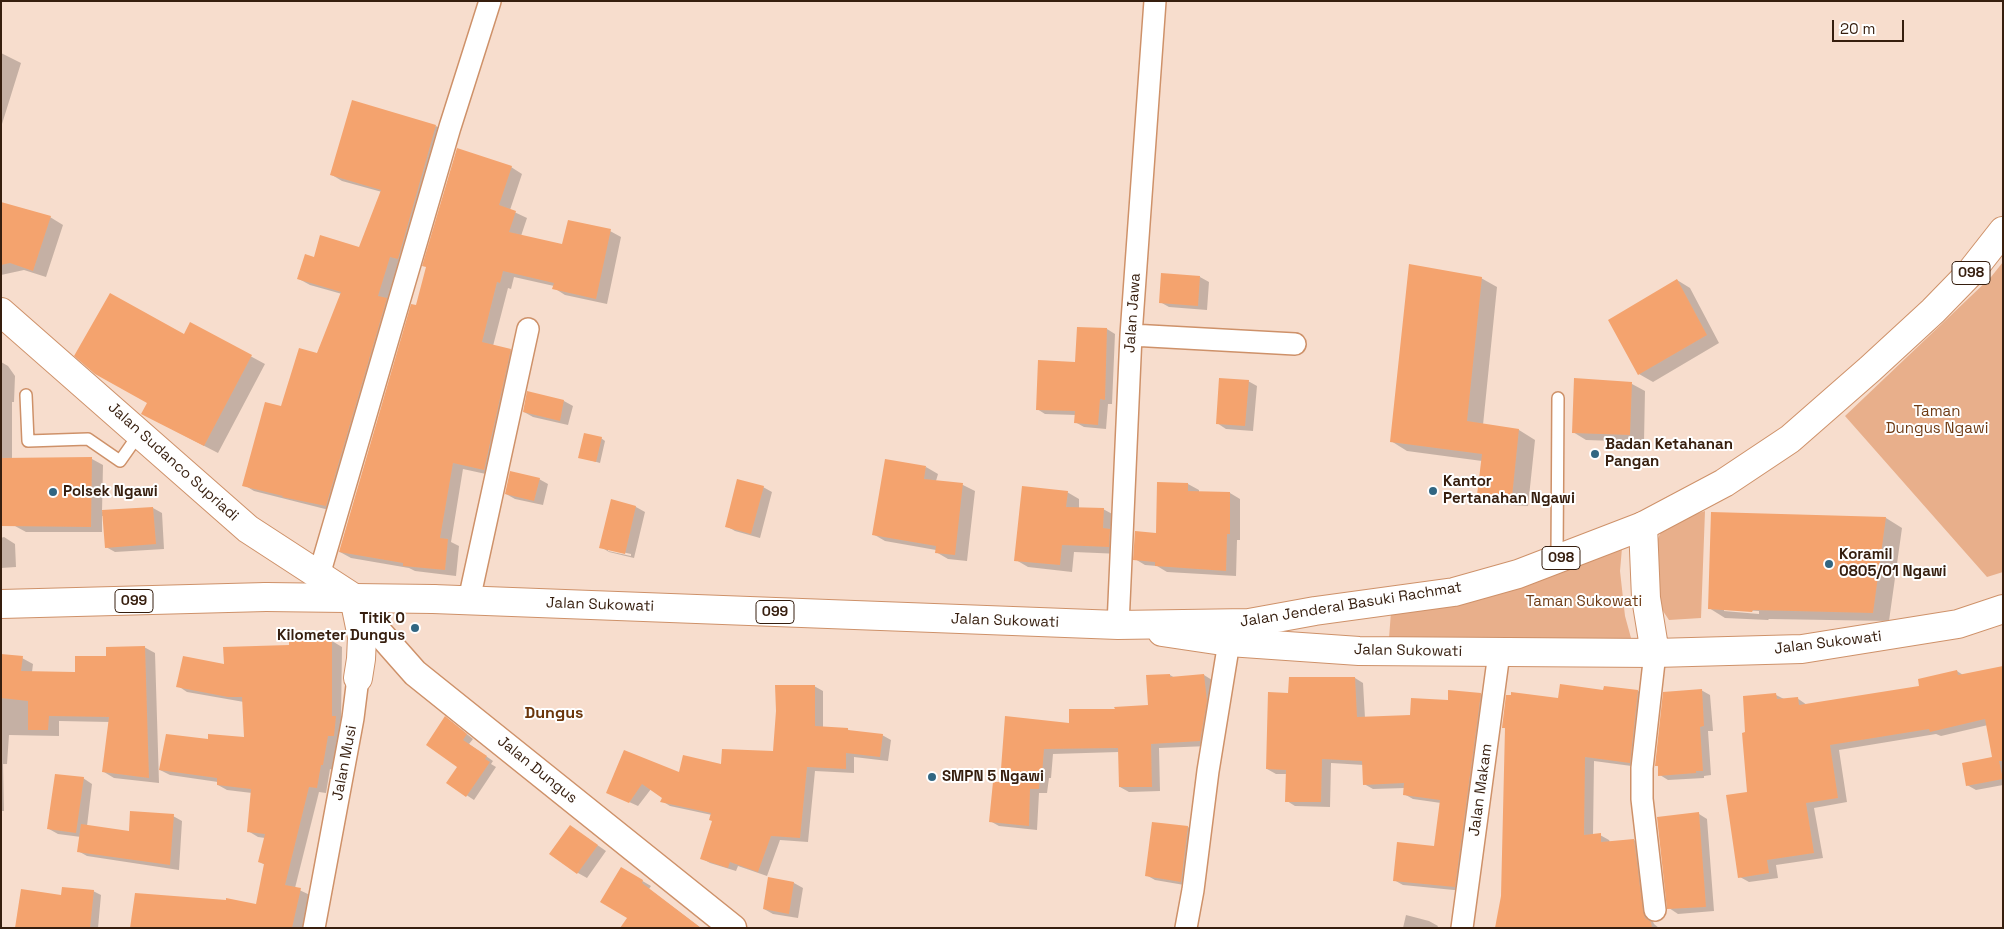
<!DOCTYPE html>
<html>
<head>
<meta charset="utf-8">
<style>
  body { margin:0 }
  #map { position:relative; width:2004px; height:929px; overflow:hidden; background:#f7ddcd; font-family:"Space Grotesk",sans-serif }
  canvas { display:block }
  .frame { position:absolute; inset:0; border:2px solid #361e0e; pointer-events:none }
  .scale { position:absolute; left:1832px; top:20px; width:72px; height:22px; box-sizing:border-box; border:2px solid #361e0e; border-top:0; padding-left:6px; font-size:15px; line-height:18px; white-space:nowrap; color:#361e0e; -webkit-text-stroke:4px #fff; paint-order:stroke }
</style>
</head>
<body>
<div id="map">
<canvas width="2004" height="929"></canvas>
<div class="frame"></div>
<div class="scale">20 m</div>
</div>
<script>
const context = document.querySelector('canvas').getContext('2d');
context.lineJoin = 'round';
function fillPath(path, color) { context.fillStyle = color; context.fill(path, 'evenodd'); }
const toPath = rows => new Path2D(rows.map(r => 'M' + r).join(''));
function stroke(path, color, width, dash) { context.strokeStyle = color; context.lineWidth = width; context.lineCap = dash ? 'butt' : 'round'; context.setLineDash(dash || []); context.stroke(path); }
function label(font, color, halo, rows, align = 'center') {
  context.font = font + ' "Space Grotesk",sans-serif'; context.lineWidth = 4; context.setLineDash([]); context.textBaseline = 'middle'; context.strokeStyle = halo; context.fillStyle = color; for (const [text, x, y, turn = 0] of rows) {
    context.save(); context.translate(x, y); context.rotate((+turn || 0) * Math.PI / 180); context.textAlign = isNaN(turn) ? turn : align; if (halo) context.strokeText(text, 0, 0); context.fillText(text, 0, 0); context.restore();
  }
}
const green = toPath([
  [2003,262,2003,572,1987,577,1845,416,1991,277],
  [1705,511,1701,618,1669,620,1659,605,1657,541,1664,524],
  [1622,548,1620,571,1625,616,1631,638,1566,643,1389,638,1391,612]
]);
const shadow = toPath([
  [1,53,21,63,2,124,1,124],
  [436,126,446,132,337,512,254,491,244,485,282,408,317,354,342,294,310,285,299,279,314,258,360,248,382,192,342,181,332,175],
  [511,167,522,174,510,210,527,218,521,236,563,246,610,231,621,237,607,304,565,295,554,288,554,286,514,277,511,289,508,288,493,346,510,350,521,356,495,476,463,469,451,542,459,546,456,576,415,571,409,568,351,558,340,552,417,307],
  [1,204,50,217,63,225,46,277,24,270,1,275],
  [1200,277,1209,282,1207,310,1169,307,1160,302],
  [1481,278,1497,287,1483,425,1519,430,1535,440,1528,506,1494,504,1478,494,1482,461,1407,451,1391,441],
  [1677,280,1690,288,1719,343,1653,382,1639,374],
  [191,324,265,364,218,453,156,421,184,336],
  [1107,329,1115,334,1112,404,1108,404,1106,429,1084,427,1075,422,1076,415,1045,414,1037,409],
  [1,362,8,366,15,376,14,402,12,402,12,459,92,459,103,465,102,512,153,508,162,513,164,549,115,552,106,547,104,516,102,516,102,532,26,532,15,526,1,502],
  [1576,380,1632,384,1645,391,1644,442,1586,440,1573,432],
  [1248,381,1257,386,1253,431,1226,429,1217,423],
  [528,393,564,401,573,406,568,425,533,417,524,412],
  [601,438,605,441,600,463,579,457],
  [926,467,938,474,936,481,963,485,975,491,967,561,948,559,936,552,936,550,885,541,873,534],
  [539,479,548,484,543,505,515,499,506,494],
  [1158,483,1188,484,1199,490,1199,493,1230,493,1240,499,1240,540,1237,540,1236,576,1167,572,1157,566,1145,565,1135,559,1157,534],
  [763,487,772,492,760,538,735,531,726,526],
  [1067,492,1079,499,1079,508,1103,509,1116,516,1121,554,1074,552,1072,572,1028,567,1016,560],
  [612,501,636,507,645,512,634,558,609,552,601,547],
  [608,549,631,554,631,556,608,551],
  [1886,518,1902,528,1889,621,1769,619,1768,620,1725,618,1709,608],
  [1724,609,1759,611,1759,614,1724,611],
  [4,537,15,544,16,567,1,568,1,538],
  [290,641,332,641,342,647,341,721,345,723,344,741,337,741,333,770,330,769,326,793,319,792,295,888,310,895,304,928,131,928,257,905,265,865,259,861,265,838,258,837,248,831,252,793,227,790,218,785,218,782,170,775,160,770,209,740,245,738,244,702,187,692,178,686,225,666,290,646],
  [144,647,155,653,159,783,114,778,104,772,110,722,59,721,59,736,9,735,7,764,3,764,4,811,1,811,1,656,22,658,33,664,32,672,76,673,108,657],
  [2003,667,1988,725,1941,736,1936,734,1839,750,1847,802,1814,808,1823,858,1776,865,1778,878,1749,882,1740,877,1748,793,1747,734,1776,695,1784,699,1797,698,1807,705,1921,687,1957,671,1963,675],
  [1170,675,1175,678,1204,675,1212,680,1209,746,1159,748,1160,791,1129,792,1120,787,1119,752,1053,754,1051,778,1049,778,1047,793,1039,793,1037,830,999,826,990,821,1001,784,1071,724,1116,710,1149,706],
  [1355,678,1363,683,1365,718,1411,716,1449,701,1481,694,1489,699,1464,891,1403,885,1394,880,1435,847,1441,803,1413,799,1404,794,1405,788,1373,789,1364,784,1364,765,1331,763,1330,807,1295,806,1287,801,1287,774,1276,774,1267,769,1289,694],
  [814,686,823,691,823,728,847,729,852,732,882,735,891,740,888,761,854,757,854,773,815,771,808,842,780,840,767,876,738,866,736,871,710,863,701,858,713,821,712,815,670,806,662,801,664,797,651,789,638,806,607,792,680,773,774,753],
  [1701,690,1710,695,1713,731,1708,731,1711,775,1704,776,1704,778,1668,780,1660,775,1659,767,1656,765],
  [1638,691,1647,696,1639,767,1594,761,1593,835,1600,835,1609,840,1610,842,1634,840,1643,845,1651,917,1654,924,1659,928,1496,928,1503,896,1506,729,1503,727,1559,699,1605,692],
  [452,722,473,739,469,744,493,761,491,764,496,767,474,800,448,783,459,766],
  [2003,760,2003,785,1976,790,1967,785,1963,764],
  [83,778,92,784,87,826,130,832,173,816,182,821,179,870,87,856,78,851,81,837,58,834,49,829],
  [1699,814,1707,819,1714,911,1678,914,1669,908],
  [1153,824,1188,827,1197,833,1190,886,1155,880,1146,875],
  [570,826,606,851,587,878,578,873],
  [622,869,651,886,649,889,701,928,621,928,629,918],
  [769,879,794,883,803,888,798,918,773,914,764,909],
  [93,891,101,895,98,928,17,928,62,897],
  [1406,915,1429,921,1438,926,1437,928,1403,928]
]);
const building = toPath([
  [352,100,436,125,398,259,390,257,378,296,387,298,326,506,282,497,283,496,242,486,265,402,281,406,299,348,317,353,341,292,297,279,305,254,314,257,320,235,359,247,381,190,330,175],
  [457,148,512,166,499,205,516,211,509,232,562,244,568,220,611,229,596,299,552,289,554,283,503,271,500,283,497,282,482,342,511,349,484,470,453,463,440,538,448,539,445,570,403,566,403,563,339,552,411,304,416,305,426,267,422,266],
  [1,202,51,216,33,271,10,263,1,265],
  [1409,264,1482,277,1467,421,1519,429,1512,497,1477,495,1482,454,1390,442],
  [1161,273,1200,276,1198,306,1159,303],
  [1677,279,1707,335,1638,375,1608,320],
  [110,293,184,334,190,322,252,355,204,446,141,414,147,403,95,374,74,356],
  [1077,327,1107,328,1105,400,1100,399,1098,425,1074,423,1075,411,1036,410,1038,360,1075,362],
  [1219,378,1249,380,1245,426,1216,424],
  [1574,378,1632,382,1630,435,1572,433],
  [527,391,564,400,560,421,523,412],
  [584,433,602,437,596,462,578,458],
  [92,457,91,527,1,526,1,458],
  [885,459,926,466,924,479,963,483,955,555,935,553,936,546,872,535],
  [510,471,540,478,534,501,505,494],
  [737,479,764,486,751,534,725,527],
  [1157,482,1188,483,1188,491,1230,492,1230,534,1227,534,1226,571,1155,566,1155,562,1133,560,1135,531,1156,533],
  [1022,486,1068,491,1066,507,1104,508,1103,528,1110,529,1109,547,1062,545,1060,565,1014,561],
  [611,499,636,506,625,554,599,548],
  [153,507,156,544,105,548,102,510],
  [1711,512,1886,517,1873,613,1753,610,1752,612,1708,609],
  [289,640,332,640,332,716,336,716,334,736,328,736,323,765,321,765,317,788,309,787,285,885,301,888,292,928,130,928,135,893,226,900,226,898,256,904,264,864,258,862,265,834,247,832,251,789,217,785,217,778,159,770,166,734,208,739,208,734,244,737,242,697,228,697,176,687,183,656,224,664,223,647,289,645],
  [145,646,149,778,102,772,109,717,49,716,48,730,28,730,28,701,1,698,1,654,23,656,21,671,75,672,75,656,106,656,106,647],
  [2003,666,2003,761,1999,761,2003,779,1966,786,1962,763,1992,757,1985,719,1930,732,1929,729,1830,745,1838,798,1806,803,1814,853,1767,860,1769,873,1738,878,1726,795,1747,792,1742,733,1745,732,1743,696,1776,693,1777,699,1798,697,1799,705,1919,686,1918,679,1957,670,1958,675],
  [1170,674,1170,677,1204,674,1207,701,1200,741,1151,744,1152,787,1119,787,1118,748,1044,749,1042,774,1040,773,1039,789,1030,789,1029,826,989,822,993,782,1000,782,1005,716,1069,723,1069,709,1115,709,1114,707,1148,705,1146,675],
  [1289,677,1355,677,1357,717,1410,715,1411,698,1448,700,1448,690,1481,693,1455,887,1393,881,1397,842,1434,846,1440,800,1403,795,1404,783,1363,785,1362,761,1322,759,1321,802,1285,802,1286,770,1266,769,1268,692,1288,693],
  [1560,684,1603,690,1604,686,1638,690,1630,763,1585,757,1584,835,1601,833,1601,842,1634,839,1643,911,1645,918,1651,922,1652,928,1495,928,1501,896,1505,728,1502,728,1506,695,1511,695,1511,692,1558,698],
  [775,685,815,685,815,726,848,728,848,730,883,734,880,757,846,753,846,769,807,767,800,838,771,836,758,872,730,862,728,868,700,859,712,821,709,820,711,813,660,802,662,798,642,784,629,803,606,793,624,750,679,772,683,755,721,764,722,749,773,751,776,711],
  [1702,689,1704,726,1700,727,1703,771,1696,771,1696,773,1658,776,1658,766,1655,766,1663,692],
  [445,716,467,734,463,740,487,756,485,759,490,762,466,797,446,783,457,767,426,745],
  [55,774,84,777,76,833,47,829],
  [130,811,174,814,170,865,77,852,81,824,129,831],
  [1699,812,1706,907,1667,909,1657,817],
  [1152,822,1188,826,1181,882,1145,876],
  [570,825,598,845,577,874,549,854],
  [621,867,643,880,642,883,701,928,620,928,627,918,600,902],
  [768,877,794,882,789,914,763,909],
  [62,887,94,890,90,928,15,928,21,889,61,895]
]);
const service = toPath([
  [26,395,28,441,88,439,120,461,139,434],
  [1557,558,1558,398]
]);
const minor = toPath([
  [1131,335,1295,344],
  [319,575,450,127,490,1],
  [469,600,528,329],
  [1118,625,1131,335,1155,1],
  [1655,653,1642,768,1642,799,1655,910],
  [314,928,353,718,358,678],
  [1186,928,1193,890,1208,771,1229,642],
  [1462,928,1499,653]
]);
const tertiary = toPath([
  [354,598,377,630,415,673,733,928]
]);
const secondary = toPath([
  [1,312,248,529,354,598,362,637,361,659,358,678],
  [1643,526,1646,598,1655,653],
  [1162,632,1229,642,1359,651,1655,653,1802,649,1958,624,2003,609]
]);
const primary = toPath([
  [433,599,1118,625,1249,623,1315,611,1454,592,1518,574,1643,526,1724,483,1790,439,1870,369,1933,311,1970,273,2003,231],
  [1,604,266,597]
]);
const trunk = toPath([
  [266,597,345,598],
  [354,598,433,599]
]);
const markers = [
  [1595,454,5,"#316682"],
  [1433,491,5,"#316682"],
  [53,492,5,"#316682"],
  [1829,564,5,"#316682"],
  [415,628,5,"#316682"],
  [932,777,5,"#316682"]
];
const shields = [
  [1971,273,38],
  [1561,558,38],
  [134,601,38],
  [775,612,38]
];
const shieldNames = [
  ["098",1971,273],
  ["098",1561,558],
  ["099",134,601],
  ["099",775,612]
];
const streetNames = [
  ["Jalan Jawa",1133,313,-86],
  ["Jalan Sudanco Supriadi",173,462,42],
  ["Jalan Sukowati",600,605,2],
  ["Jalan Jenderal Basuki Rachmat",1351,605,-9],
  ["Jalan Sukowati",1005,621,2],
  ["Jalan Sukowati",1828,643,-7],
  ["Jalan Sukowati",1408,651,1],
  ["Jalan Musi",345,763,-79],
  ["Jalan Dungus",537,770,39],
  ["Jalan Makam",1481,790,-82]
];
const parkNames = [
  ["Taman",1937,412],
  ["Dungus Ngawi",1937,429],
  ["Taman Sukowati",1584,602]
];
const poiNames = [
  ["Badan Ketahanan",1605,445],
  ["Pangan",1605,462],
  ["Kantor",1443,482],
  ["Pertanahan Ngawi",1443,499],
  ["Polsek Ngawi",63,492],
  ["Koramil",1839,555],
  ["0805/01 Ngawi",1839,572],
  ["Titik 0",405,619,"right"],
  ["Kilometer Dungus",405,636,"right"],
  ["SMPN 5 Ngawi",942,777]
];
const neighbourhoodNames = [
  ["Dungus",554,714]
];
fillPath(green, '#e8af8b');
fillPath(shadow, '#0003');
fillPath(building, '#f4a36e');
stroke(service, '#ce9169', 14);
stroke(minor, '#ce9169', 24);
stroke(tertiary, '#ce9169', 29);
stroke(secondary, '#ce9169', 30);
stroke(primary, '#ce9169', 30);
stroke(trunk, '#ce9169', 30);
stroke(service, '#fff', 11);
stroke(minor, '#fff', 21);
stroke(tertiary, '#fff', 26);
stroke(secondary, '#fff', 28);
stroke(primary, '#fff', 28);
stroke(trunk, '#fff', 28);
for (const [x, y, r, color] of markers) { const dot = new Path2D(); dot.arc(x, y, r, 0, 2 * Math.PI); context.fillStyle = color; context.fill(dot); stroke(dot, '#fff', 2); }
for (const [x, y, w] of shields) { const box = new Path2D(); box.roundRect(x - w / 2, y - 11.5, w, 23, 4); context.fillStyle = '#fff'; context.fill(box); stroke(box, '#361e0e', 1); }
label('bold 14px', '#361e0e', null, shieldNames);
label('15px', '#361e0e', '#fff', streetNames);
label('15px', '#6f3b14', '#fff', parkNames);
label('bold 15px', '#361e0e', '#fff', poiNames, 'left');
label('bold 16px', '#6a350a', '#fff', neighbourhoodNames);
</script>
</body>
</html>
